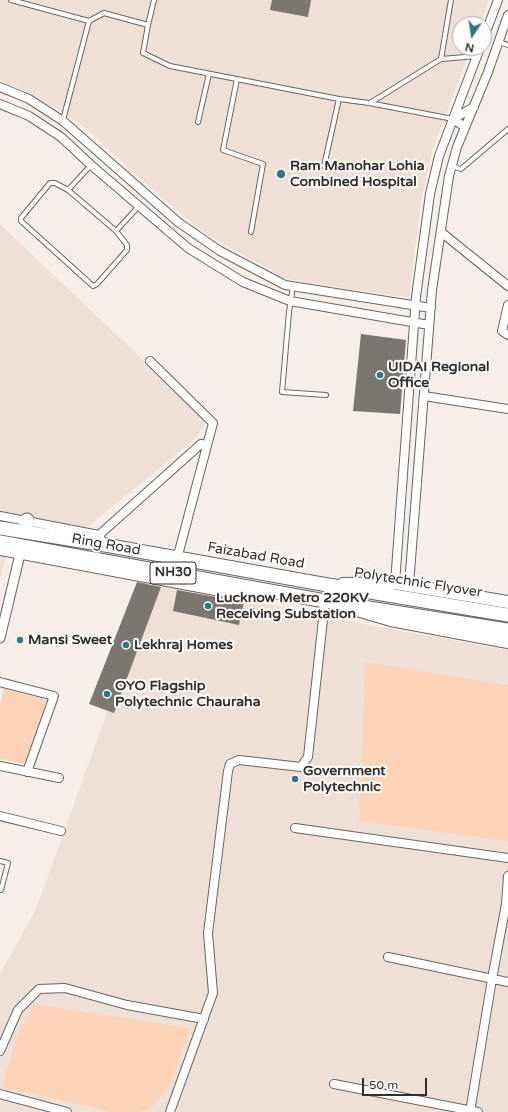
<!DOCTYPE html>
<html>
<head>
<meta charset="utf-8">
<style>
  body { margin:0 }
  #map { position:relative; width:508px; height:1112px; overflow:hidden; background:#f6eee9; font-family:"Varela Round",sans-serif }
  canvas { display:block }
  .north { position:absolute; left:452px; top:16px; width:40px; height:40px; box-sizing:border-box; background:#fefdfc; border:1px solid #acaba9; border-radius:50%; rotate:192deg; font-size:11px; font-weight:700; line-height:16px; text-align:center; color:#322f2d }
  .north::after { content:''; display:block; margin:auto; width:14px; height:18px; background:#2f787f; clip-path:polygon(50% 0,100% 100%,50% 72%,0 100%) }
  .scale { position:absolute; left:362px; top:1078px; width:65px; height:18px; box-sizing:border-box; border:2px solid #322f2d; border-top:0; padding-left:5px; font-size:12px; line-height:14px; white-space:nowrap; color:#322f2d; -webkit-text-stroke:3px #fefdfc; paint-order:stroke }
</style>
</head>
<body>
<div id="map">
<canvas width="508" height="1112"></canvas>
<div class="north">N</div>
<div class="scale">50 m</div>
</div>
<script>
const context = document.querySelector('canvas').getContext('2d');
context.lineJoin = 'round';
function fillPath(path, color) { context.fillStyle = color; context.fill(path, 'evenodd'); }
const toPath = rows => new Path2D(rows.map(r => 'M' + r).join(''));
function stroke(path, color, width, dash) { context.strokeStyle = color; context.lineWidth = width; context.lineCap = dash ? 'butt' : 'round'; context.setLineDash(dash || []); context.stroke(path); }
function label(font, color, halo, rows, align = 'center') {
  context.font = font + ' "Varela Round",sans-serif'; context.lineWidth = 4; context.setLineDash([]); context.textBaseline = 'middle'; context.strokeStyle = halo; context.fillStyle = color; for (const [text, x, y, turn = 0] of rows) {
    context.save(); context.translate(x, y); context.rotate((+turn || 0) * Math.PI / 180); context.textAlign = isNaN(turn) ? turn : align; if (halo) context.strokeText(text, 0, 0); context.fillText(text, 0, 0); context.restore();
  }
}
const built = toPath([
  [0,0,489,0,480,24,460,24,460,48,471,48,433,148,421,200,409,298,286,279,205,233,164,200,84,127,53,106,19,88,0,81],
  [0,224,207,421,196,438,85,529,0,515],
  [0,557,6,557,0,580],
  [155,580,373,626,508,650,508,1112,0,1112,0,974,36,909]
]);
const green = toPath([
  [365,662,508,685,508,841,359,821],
  [4,688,47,700,26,764,0,759,0,704],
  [34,1004,190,1028,169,1087,150,1109,138,1112,112,1112,2,1087,18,1034]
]);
const building = toPath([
  [272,0,311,0,308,17,270,10],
  [361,334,406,340,400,414,353,411],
  [137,582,161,587,114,713,89,704],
  [177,590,244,602,239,625,173,611]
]);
const service = toPath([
  [11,0,89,21],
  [148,25,143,53,170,66,339,99,369,103,453,119],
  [499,42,508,45],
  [441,59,451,0],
  [237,79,223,150,263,164,251,232],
  [370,103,441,59,477,56],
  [63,120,89,21,104,13,148,25,154,0],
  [198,122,209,74],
  [91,165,68,190,55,183,50,183,21,218,21,221,93,286,97,284,127,250,127,245,116,231,139,206],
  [324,166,339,99],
  [452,166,461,169,508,129],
  [68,190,116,231],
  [293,286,289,312,282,392,326,395],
  [0,861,8,863,1,890]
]);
const minor = toPath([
  [484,37,498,0],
  [0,87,29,99,63,121,178,222,220,251,285,285,431,308],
  [0,104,29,116,61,137,91,165,188,248,243,282,290,301,429,325],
  [465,127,453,119,474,107],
  [441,232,508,286],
  [508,305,502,331,508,335],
  [150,361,213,423,177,559],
  [424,396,508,409],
  [0,516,99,535,101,539],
  [99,535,201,444,207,445],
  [0,551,242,596,256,590],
  [395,583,416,297,430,194,439,156,480,48],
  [409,585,432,290,449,176,457,147,488,72,508,15],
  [0,682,54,696,27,772],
  [0,766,59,778],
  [0,816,61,831],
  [295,828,508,858],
  [388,957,508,982],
  [0,1051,18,1010,39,989,65,988,127,1005,204,1019],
  [334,1084,478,1112],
  [0,1094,67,1112],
  [170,1112,213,993,208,933,228,771,230,764,239,760,301,767,308,757,325,601],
  [470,1112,492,979,506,904,508,876]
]);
const tertiary = toPath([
  [0,638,22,546]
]);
const primary = toPath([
  [343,584,395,583,508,602],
  [357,610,391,620,508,642]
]);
const trunk = toPath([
  [0,528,105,545,322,584,508,615],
  [25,532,27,520],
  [0,542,325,601,508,630]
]);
const markers = [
  [281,174,5,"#2f787f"],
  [380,375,4,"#2f787f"],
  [208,606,4,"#2f787f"],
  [20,640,4,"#2f787f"],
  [126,645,4,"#2f787f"],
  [107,694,4,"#2f787f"],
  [295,779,4,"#2f787f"]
];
const shields = [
  [173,573,46]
];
const shieldNames = [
  ["NH30",173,573]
];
const poiNames = [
  ["Ram Manohar Lohia",290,166],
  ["Combined Hospital",290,182],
  ["UIDAI Regional",388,367],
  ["Office",388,383],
  ["Lucknow Metro 220KV",216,598],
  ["Receiving Substation",216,614],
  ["Mansi Sweet",28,640],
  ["Lekhraj Homes",134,645],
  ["OYO Flagship",115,686],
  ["Polytechnic Chauraha",115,702],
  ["Government",303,771],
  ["Polytechnic",303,787]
];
const streetNames = [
  ["Ring Road",106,545,10],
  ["Faizabad Road",256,556,10],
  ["Polytechnic Flyover",418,583,9]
];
fillPath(built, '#eedfd7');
fillPath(green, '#fdd3b8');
fillPath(building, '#7c7671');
stroke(service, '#6a6460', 6);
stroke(minor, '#6a6460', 10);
stroke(tertiary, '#6a6460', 11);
stroke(primary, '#6a6460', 14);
stroke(trunk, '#6a6460', 15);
stroke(service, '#fff', 4);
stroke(minor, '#fff', 8);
stroke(tertiary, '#fff', 9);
stroke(primary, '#fff', 12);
stroke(trunk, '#fff', 13);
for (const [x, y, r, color] of markers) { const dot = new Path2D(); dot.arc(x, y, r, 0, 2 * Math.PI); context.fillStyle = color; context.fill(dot); stroke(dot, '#fefdfc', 1.5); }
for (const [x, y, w] of shields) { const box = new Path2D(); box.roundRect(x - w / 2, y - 11, w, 22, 3); context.fillStyle = '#fefdfc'; context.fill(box); stroke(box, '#322f2d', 1); }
label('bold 13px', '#322f2d', null, shieldNames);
label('bold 14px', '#322f2d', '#fefdfc', poiNames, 'left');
label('14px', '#322f2d', '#fefdfc', streetNames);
</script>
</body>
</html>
